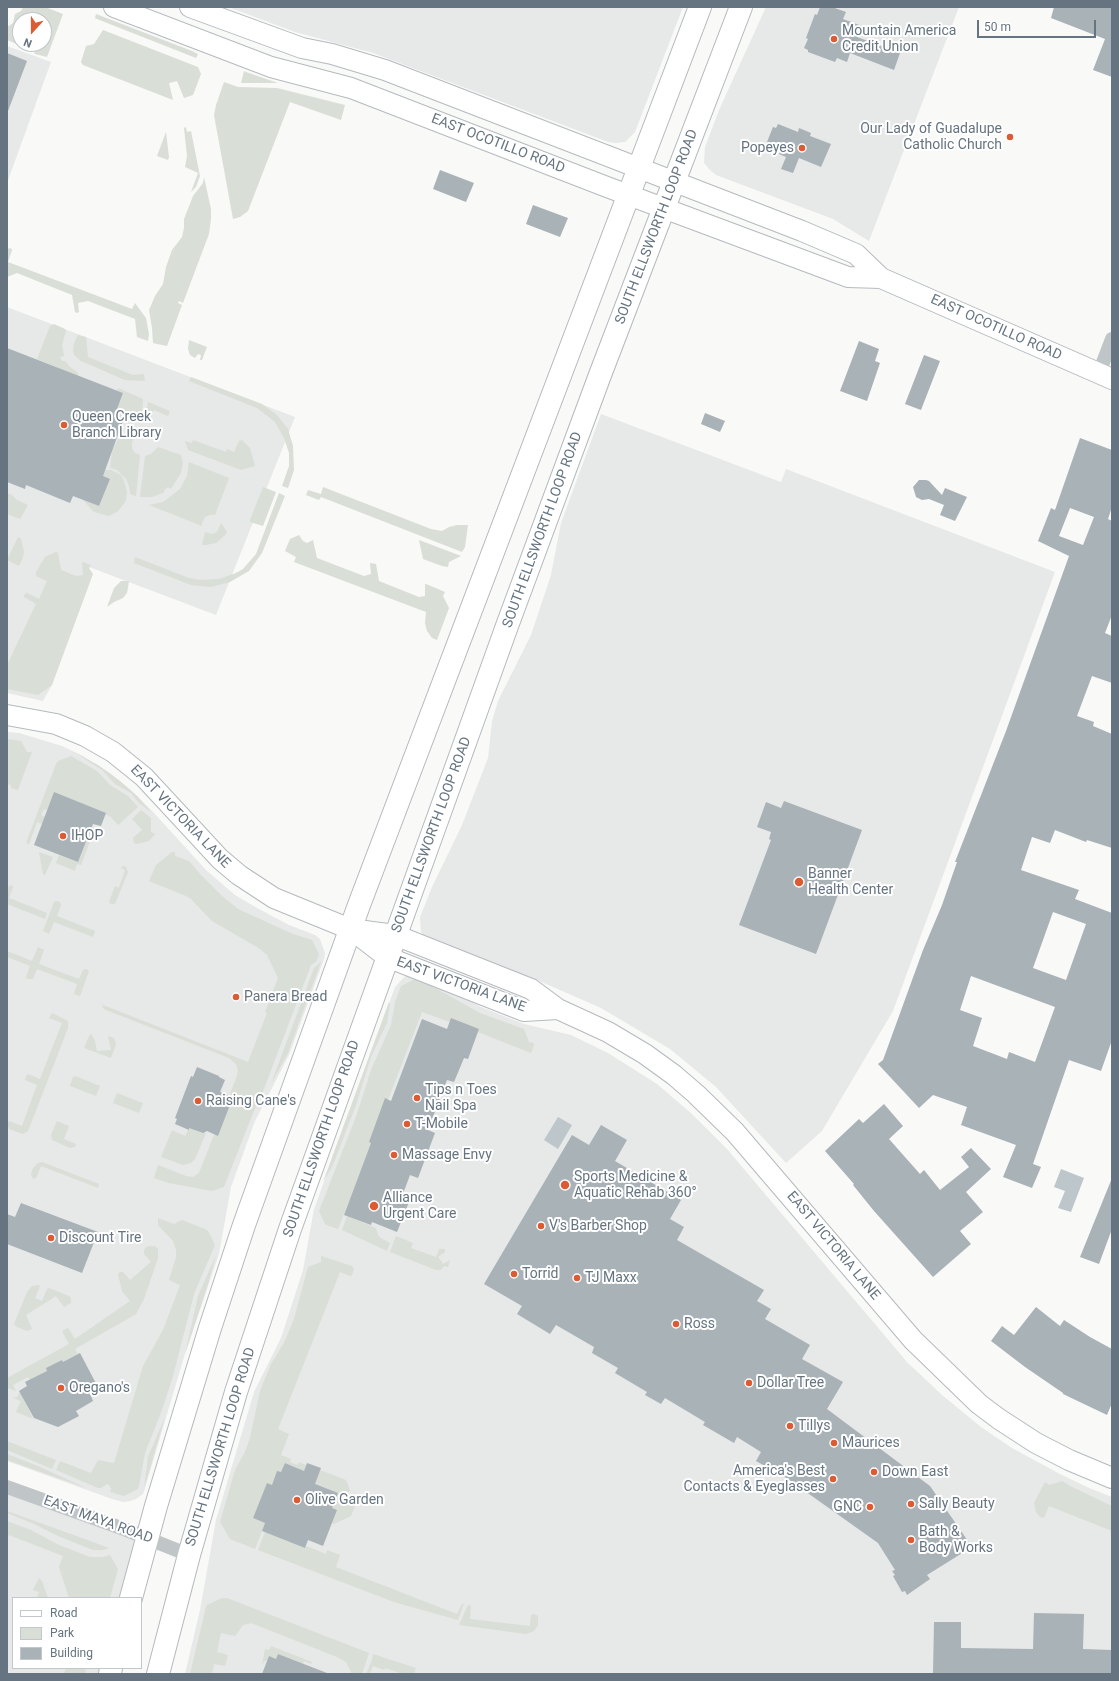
<!DOCTYPE html>
<html>
<head>
<meta charset="utf-8">
<style>
  body { margin:0 }
  #map { position:relative; width:1119px; height:1681px; overflow:hidden; background:#f9f9f7; font-family:Roboto,sans-serif }
  canvas { display:block }
  .frame { position:absolute; inset:0; border:8px solid #657480; pointer-events:none }
  .legend { position:absolute; left:12px; top:1597px; width:130px; height:72px; box-sizing:border-box; background:#fff; border:1px solid #c1c7cc; margin:0; padding:5px 7px; list-style:none; font-size:12px; color:#657480 }
  .legend li { display:flex; align-items:center; gap:8px; height:20px }
  .legend b { width:20px; border:1px solid #c1c7cc }
  .north { position:absolute; left:12px; top:12px; width:40px; height:40px; box-sizing:border-box; background:#fff; border:1px solid #c1c7cc; border-radius:50%; rotate:201deg; font-size:11px; font-weight:700; line-height:16px; text-align:center; color:#657480 }
  .north::after { content:''; display:block; margin:auto; width:14px; height:18px; background:#dd5b33; clip-path:polygon(50% 0,100% 100%,50% 72%,0 100%) }
  .scale { position:absolute; left:977px; top:20px; width:119px; height:18px; box-sizing:border-box; border:2px solid #657480; border-top:0; padding-left:5px; font-size:12px; line-height:14px; white-space:nowrap; color:#657480; -webkit-text-stroke:3px #fff; paint-order:stroke }
</style>
</head>
<body>
<div id="map">
<canvas width="1119" height="1681"></canvas>
<div class="frame"></div>
<ul class="legend">
<li><b style="height:5px;background:#fff"></b>Road</li>
<li><b style="height:11px;background:#d9ded6"></b>Park</li>
<li><b style="height:11px;background:#a9b2b7"></b>Building</li>
</ul>
<div class="north">N</div>
<div class="scale">50 m</div>
</div>
<script>
const context = document.querySelector('canvas').getContext('2d');
context.lineJoin = 'round';
function fillPath(path, color) { context.fillStyle = color; context.fill(path, 'evenodd'); }
const toPath = rows => new Path2D(rows.map(r => 'M' + r).join(''));
function stroke(path, color, width, dash) { context.strokeStyle = color; context.lineWidth = width; context.lineCap = dash ? 'butt' : 'round'; context.setLineDash(dash || []); context.stroke(path); }
function label(font, color, halo, rows, align = 'center') {
  context.font = font + ' Roboto,sans-serif'; context.lineWidth = 4; context.setLineDash([]); context.textBaseline = 'middle'; context.strokeStyle = halo; context.fillStyle = color; for (const [text, x, y, turn = 0] of rows) {
    context.save(); context.translate(x, y); context.rotate((+turn || 0) * Math.PI / 180); context.textAlign = isNaN(turn) ? turn : align; if (halo) context.strokeText(text, 0, 0); context.fillText(text, 0, 0); context.restore();
  }
}
const built = toPath([
  [228,7,683,7,635,132,625,142,616,143,608,142,373,53,295,32],
  [766,7,959,7,869,241,833,219,716,175,710,170,704,163,705,147,719,110],
  [7,46,51,62,7,183],
  [7,307,295,417,216,615,89,567,52,685,43,701,7,693],
  [601,414,781,482,786,469,1055,572,893,1011,822,1131,786,1163,716,1087,670,1049,601,1008,537,980,432,942,424,937,421,932,420,917,432,887,462,825,488,758,492,721,498,701,531,635,551,575,561,523],
  [7,732,19,733,62,746,83,756,110,773,132,791,154,813,206,870,235,895,257,908,289,925,315,935,320,939,325,953,324,959,289,1055,255,1121,231,1187,219,1254,185,1354,145,1488,143,1494,136,1499,130,1501,123,1502,112,1499,7,1461],
  [413,973,429,977,481,1007,524,1024,571,1035,608,1053,657,1084,692,1114,727,1149,907,1362,942,1395,981,1427,1012,1448,1060,1474,1089,1488,1112,1497,1112,1674,185,1674,200,1610,216,1520,254,1392,281,1338,303,1270,314,1209,395,987,406,975],
  [7,1487,147,1538,131,1598,13,1598,13,1668,111,1668,110,1674,7,1674]
]);
const green = toPath([
  [23,7,45,7,63,14,47,57,35,54,34,51,7,40,7,27,13,23,15,14,21,11],
  [20,20,44,20,44,44,20,44],
  [96,14,192,51,198,54,196,58,97,19,95,18],
  [103,30,198,67,201,74,193,95,184,98,177,81,169,83,173,100,83,65,81,62,86,46,94,44],
  [244,71,246,72,278,83,241,83],
  [224,82,238,87,277,88,345,105,341,120,290,102,248,211,240,217,233,219,214,115,216,105],
  [186,127,187,132,191,131,200,176,196,187,191,192,198,173,185,167,187,156,184,128],
  [166,132,169,157,168,160,157,156],
  [204,177,211,209,211,219,209,234,183,303,179,301,178,303,182,305,167,346,157,344,153,343,152,328,149,310,155,296,163,284,166,267,172,250,182,237,184,228,184,219,193,196,203,183],
  [9,248,12,249,12,250,8,262,132,309,135,303,146,318,149,334,148,341,137,337,135,319,88,301,78,303,79,312,77,313,75,312,72,295,17,273,7,277,7,251],
  [54,324,65,329,66,331,62,345,64,356,60,357,62,361,65,361,70,367,78,373,78,376,37,359,50,326],
  [78,335,86,337,88,357,133,375,144,374,145,381,125,380,81,361,74,355,73,351,74,343],
  [189,340,207,347,202,360,200,360,201,355,198,354,195,358,190,355,188,349],
  [191,377,262,404,277,415,288,429,293,446,294,470,288,488,282,486,289,466,289,453,284,438,275,422,257,408,189,381],
  [118,388,143,399,142,418,131,420,126,423,114,417,123,393,117,390],
  [148,402,170,411,168,416,154,410,151,418,146,418],
  [123,433,134,438,132,443,132,448,135,453,140,455,136,496,130,494,129,486,126,479,117,470,110,468,112,452,118,439],
  [193,440,226,452,227,449,234,452,239,441,242,440,250,448,255,466,241,470,188,450,185,441,192,443],
  [158,447,181,455,183,463,181,473,172,487,170,489,168,487,164,490,165,492,152,497,140,497,145,456,151,454],
  [189,462,229,478,215,515,210,515,205,517,202,523,202,526,149,505,163,502,180,489,187,476],
  [104,470,111,470,121,475,124,481,127,492,126,500,123,505,117,512,109,516,94,512,83,500,99,506,110,479,99,474],
  [263,487,276,492,263,526,250,522,250,520],
  [323,487,431,529,442,531,449,527,457,525,468,525,465,547,462,552,321,497,319,500,306,495,308,490,321,494],
  [7,493,12,495,17,500,28,505,20,519,7,514],
  [279,493,285,496,262,553,249,571,230,582,211,587,191,585,134,563,135,557,189,578,200,580,219,579,236,573,243,569,256,554],
  [221,523,227,532,225,535,216,543,206,545,202,545,205,532,212,534,217,532],
  [299,535,303,541,307,543,313,540,317,558,364,576,371,574,370,563,376,564,379,581,419,597,425,596,425,584,426,584,445,592,443,596,449,608,437,640,432,638,427,631,425,623,426,612,294,562,296,557,285,551,290,539],
  [18,537,21,539,24,552,22,560,19,566,7,560],
  [419,540,461,556,449,562,448,567,442,566,423,559],
  [56,552,58,553,61,570,76,576,83,575,82,563,83,562,91,565,89,568,93,574,52,685,38,695,7,689,7,665,36,604,24,597,24,595,27,593,39,599,47,581,36,576,36,572,45,557],
  [121,581,129,581,127,593,123,598,114,602,107,607,114,588],
  [7,739,21,741,27,752,32,752,18,790,11,788,11,785,7,784],
  [77,754,98,765,120,781,137,796,152,813,138,802,131,793,115,784,102,770],
  [71,756,97,771,110,785,128,796,138,807,118,825,111,817,105,814,106,813,54,793,47,810,44,809,41,815,45,817,42,824,37,822,29,844,26,843,56,764,58,761],
  [141,810,151,818,151,832,155,834,149,841,137,844,134,843,133,838,142,830,132,819],
  [92,827,95,828,81,865,77,864,75,871,56,863,59,855,78,862],
  [39,852,53,857,45,875,43,874],
  [172,852,175,852,175,856,189,861,201,875,222,896,238,909,293,934,312,940,319,954,316,962,311,965,262,1094,253,1113,224,1187,212,1191,169,1183,154,1178,158,1165,186,1176,193,1177,199,1173,237,1076,238,1070,236,1064,229,1058,106,1010,103,1008,102,1003,103,1005,248,1062,267,1013,265,1012,278,978,267,955,260,949,212,921,191,899,186,896,149,881,156,865],
  [123,866,126,867,128,872,115,904,111,904,109,902,115,886,119,888,125,870,121,868],
  [12,885,13,887,9,898,47,913,45,919,7,904,7,891,9,886],
  [56,901,60,902,61,905,57,916,95,931,93,937,54,922,49,934,43,931,54,902],
  [38,947,44,950,39,964,79,979,83,970,86,969,89,971,80,996,74,994,77,984,37,969,33,979,27,979,26,977,30,966,7,957,7,951,32,961],
  [321,962,288,1053,271,1084,314,968],
  [415,979,428,984,480,1013,524,1029,529,1042,534,1043,534,1045,531,1053,478,1032,479,1029,450,1022,422,1012,338,1229,329,1226,325,1224,319,1211,357,1114,371,1070,391,1025,395,1002,401,986],
  [389,1002,390,1004,387,1023,371,1057,356,1105,333,1165,323,1182],
  [52,1013,68,1021,68,1028,28,1131,23,1134,9,1129,7,1123,9,1121,22,1126,37,1085,25,1080,26,1076,28,1074,40,1079,62,1023,49,1018],
  [91,1034,95,1041,97,1051,111,1050,108,1036,114,1038,116,1044,111,1058,84,1048,89,1036],
  [75,1076,100,1086,96,1096,70,1086,73,1077],
  [117,1093,143,1103,139,1113,113,1103],
  [57,1121,69,1126,64,1139,76,1144,75,1147,70,1148,52,1140,51,1135],
  [189,1128,202,1133,203,1132,206,1133,195,1159,191,1163,183,1165,161,1157,172,1130,185,1136],
  [42,1162,99,1184,98,1188,41,1166,36,1178,33,1179,31,1174,33,1168,38,1163],
  [347,1216,376,1228,378,1235,381,1238,390,1243,387,1251,342,1230],
  [158,1218,174,1224,182,1220,205,1229,208,1231,215,1245,194,1294,173,1376,162,1410,145,1453,139,1486,138,1489,124,1496,110,1492,111,1489,109,1485,107,1484,101,1488,98,1488,56,1470,60,1461,91,1473,98,1460,114,1463,143,1366,163,1330,180,1285,169,1280,176,1257,176,1250,173,1241,158,1225],
  [396,1236,413,1243,411,1248,436,1257,439,1249,445,1249,445,1252,438,1257,443,1264,450,1260,448,1267,444,1266,441,1270,436,1270,390,1252],
  [151,1246,155,1246,158,1249,158,1258,144,1299,136,1314,75,1349,78,1354,63,1362,62,1360,47,1368,47,1371,30,1380,28,1377,13,1385,16,1391,8,1388,7,1378,69,1344,62,1331,68,1328,75,1339,130,1301,122,1291,118,1274,120,1272,123,1272,130,1280,151,1262,144,1254,144,1250,146,1247],
  [216,1255,208,1284,185,1354,198,1296],
  [321,1256,352,1266,354,1269,352,1275,350,1276,340,1272,278,1429,289,1434,281,1455,291,1459,290,1462,298,1465,299,1462,306,1465,303,1474,297,1472,298,1468,285,1463,281,1473,277,1471,272,1485,267,1483,253,1518,265,1523,255,1549,230,1539,220,1522,235,1470,245,1452,250,1438,260,1391,271,1364,284,1343,294,1319,308,1267,321,1262],
  [38,1285,40,1286,35,1298,42,1301,47,1289,49,1288,69,1296,71,1298,71,1303,64,1307,56,1296,26,1315,32,1329,27,1331,17,1327,14,1324,27,1292,32,1286],
  [20,1392,29,1410,33,1419,16,1412,21,1401,13,1398,17,1397],
  [165,1417,151,1465,144,1488,148,1457],
  [7,1441,56,1460,52,1469,7,1450],
  [7,1454,38,1466,86,1488,7,1460],
  [320,1470,346,1480,350,1490,348,1493,350,1499,354,1498,356,1503,351,1516,334,1524,332,1523,332,1508,337,1493,313,1485,316,1482],
  [1062,1481,1070,1486,1112,1506,1112,1531,1049,1506,1044,1518,1040,1517,1036,1512,1034,1503,1045,1482,1049,1485],
  [7,1511,82,1538,109,1548,103,1550,93,1550,58,1536,32,1523,7,1513],
  [7,1521,31,1530,59,1545,90,1557,102,1557,110,1555,118,1569,110,1598,69,1598,59,1567,63,1556,9,1535,7,1539],
  [265,1532,305,1548,306,1546,326,1554,327,1550,340,1555,336,1567,457,1614,462,1604,464,1603,458,1620,394,1602,258,1550],
  [39,1578,42,1581,48,1598,37,1598,39,1592,33,1590],
  [222,1598,227,1598,369,1653,362,1674,352,1674,346,1662,337,1657,251,1623,243,1625,235,1636,221,1633,217,1652,228,1655,225,1666,214,1664,212,1674,190,1674,206,1607,207,1605],
  [468,1605,471,1606,470,1619,530,1626,531,1615,534,1614,538,1616,538,1625,534,1631,526,1634,459,1625],
  [271,1646,312,1662,311,1664,304,1661,303,1664,278,1654,276,1659,269,1656,267,1661,265,1661,262,1664,265,1649,269,1650],
  [373,1654,416,1668,414,1674,403,1674,385,1668,384,1670,373,1666,370,1674,366,1674,372,1660],
  [66,1668,86,1668,85,1674,64,1674]
]);
const water = toPath([
  [558,1117,572,1125,558,1149,544,1140],
  [1061,1169,1084,1178,1071,1212,1058,1208,1065,1191,1054,1187]
]);
const building = toPath([
  [820,7,832,7,846,12,843,19,862,26,857,37,900,53,894,70,850,53,847,62,837,58,835,62,808,52,808,50,804,48,808,39,806,38,815,14,817,15],
  [1054,7,1112,7,1112,77,1093,70,1105,39,1051,18],
  [7,53,27,61,8,111,7,111],
  [778,124,798,132,799,128,811,133,810,136,831,144,821,167,799,158,793,173,781,169,786,157,779,154,780,150,769,146,771,143,767,142,773,127,776,128],
  [440,170,474,183,466,202,433,189],
  [533,205,568,218,560,237,526,224],
  [859,341,879,349,875,361,880,363,867,401,840,391],
  [7,348,123,393,114,417,123,421,103,476,110,479,99,506,73,496,70,503,26,485,25,489,7,482],
  [924,355,940,361,921,410,905,404],
  [705,413,725,421,720,432,701,424],
  [1080,438,1112,450,1112,507,1108,519,1112,521,1112,615,1105,633,1112,636,1112,683,1092,676,1077,716,1094,722,1093,726,1112,734,1112,848,1087,840,1086,842,1055,830,1050,843,1032,837,1021,870,1079,890,1075,899,1112,913,1112,1040,1101,1071,1069,1060,1033,1164,1041,1167,1032,1188,1003,1177,1016,1145,961,1125,967,1107,933,1095,919,1108,878,1064,883,1060,923,950,942,905,957,862,955,862,1006,731,1069,556,1038,541,1051,508,1055,510],
  [1070,508,1094,517,1083,545,1059,536],
  [1053,912,1086,924,1066,980,1033,968],
  [971,976,1055,1007,1035,1062,1009,1052,1007,1059,973,1046,982,1018,960,1010],
  [919,480,926,480,929,481,942,495,945,488,967,497,955,521,940,515,944,505,929,499,922,500,916,497,913,487],
  [54,792,106,813,101,826,93,824,78,862,34,845],
  [784,801,862,830,816,954,739,925,771,840,769,839,771,832,757,827,766,802,781,808],
  [451,1018,479,1029,468,1059,464,1058,454,1082,447,1080,428,1130,435,1133,418,1178,410,1175,401,1199,409,1202,397,1232,372,1222,371,1225,344,1215,371,1143,369,1142,385,1098,391,1101,422,1019,447,1029],
  [197,1067,219,1076,219,1077,225,1080,220,1092,233,1097,218,1136,207,1131,203,1133,189,1128,189,1130,175,1124,177,1119,175,1118,191,1076,193,1077],
  [884,1104,903,1126,889,1139,920,1174,924,1170,940,1190,969,1167,961,1157,971,1148,991,1169,966,1192,983,1212,960,1231,971,1244,933,1277,874,1211,853,1185,854,1184,825,1151,859,1119,863,1123],
  [601,1125,627,1140,615,1161,681,1200,670,1219,684,1227,677,1240,764,1290,757,1301,771,1309,765,1319,810,1345,802,1359,843,1382,827,1409,930,1486,972,1547,927,1575,930,1579,907,1595,905,1591,902,1592,893,1576,895,1575,892,1571,895,1570,878,1543,788,1479,756,1461,761,1452,737,1437,734,1443,703,1425,705,1422,665,1398,661,1404,645,1395,647,1392,615,1373,618,1368,592,1353,594,1347,556,1325,550,1334,517,1314,522,1306,484,1284,572,1135,589,1145],
  [1112,1178,1112,1229,1099,1264,1080,1257],
  [21,1203,98,1232,82,1273,7,1244,7,1214,15,1217],
  [1036,1307,1060,1326,1064,1320,1090,1337,1112,1349,1112,1403,1107,1415,1063,1394,1063,1393,1025,1367,991,1341,1002,1326,1014,1335],
  [80,1353,100,1391,91,1396,93,1401,76,1411,79,1416,58,1427,34,1418,19,1391,27,1386,25,1382,47,1371,46,1368,62,1360,63,1362],
  [285,1463,304,1471,307,1463,321,1468,315,1484,338,1493,332,1508,337,1510,323,1546,308,1540,305,1548,262,1531,265,1523,253,1518,267,1483,272,1485,277,1471,281,1472],
  [1034,1613,1084,1614,1083,1649,1112,1650,1112,1674,933,1674,934,1622,961,1622,961,1648,1033,1649],
  [278,1654,327,1673,327,1674,262,1674,269,1656,276,1659]
]);
const street = toPath([
  [1099,373,1112,339],
  [7,1487,124,1529,189,1555]
]);
const secondary = toPath([
  [114,7,271,67,351,88,607,187,848,277,881,278],
  [190,7,302,48,332,54,385,70,802,231,856,254,881,278,1112,379],
  [7,715,56,724,85,736,113,752,144,777,220,859,239,875,274,898,350,929,395,935,531,989,558,1009,608,1032,645,1054,674,1075,696,1094,735,1132,913,1340,979,1404,999,1419,1036,1443,1069,1460,1112,1478],
  [352,930,387,957,524,1011,558,1009]
]);
const primary = toPath([
  [131,1598,156,1506,210,1328,244,1225,359,905,700,7],
  [110,1674,111,1668],
  [158,1674,189,1555,236,1392,290,1229,507,626,600,375,741,7]
]);
const markers = [
  [834,39,4,"#dd5b33"],
  [1010,137,4,"#dd5b33"],
  [802,148,4,"#dd5b33"],
  [64,425,4,"#dd5b33"],
  [63,836,4,"#dd5b33"],
  [799,882,5,"#dd5b33"],
  [236,997,4,"#dd5b33"],
  [417,1098,4,"#dd5b33"],
  [198,1101,4,"#dd5b33"],
  [407,1124,4,"#dd5b33"],
  [394,1155,4,"#dd5b33"],
  [565,1185,5,"#dd5b33"],
  [374,1206,5,"#dd5b33"],
  [541,1226,4,"#dd5b33"],
  [51,1238,4,"#dd5b33"],
  [514,1274,4,"#dd5b33"],
  [577,1278,4,"#dd5b33"],
  [676,1324,4,"#dd5b33"],
  [749,1383,4,"#dd5b33"],
  [61,1388,4,"#dd5b33"],
  [790,1426,4,"#dd5b33"],
  [834,1443,4,"#dd5b33"],
  [874,1472,4,"#dd5b33"],
  [833,1479,4,"#dd5b33"],
  [297,1500,4,"#dd5b33"],
  [911,1504,4,"#dd5b33"],
  [870,1507,4,"#dd5b33"],
  [911,1540,4,"#dd5b33"]
];
const poiNames = [
  ["Mountain America",842,31],
  ["Credit Union",842,47],
  ["Our Lady of Guadalupe",1002,129,"right"],
  ["Catholic Church",1002,145,"right"],
  ["Popeyes",794,148,"right"],
  ["Queen Creek",72,417],
  ["Branch Library",72,433],
  ["IHOP",71,836],
  ["Banner",808,874],
  ["Health Center",808,890],
  ["Panera Bread",244,997],
  ["Tips n Toes",425,1090],
  ["Nail Spa",425,1106],
  ["Raising Cane's",206,1101],
  ["T-Mobile",415,1124],
  ["Massage Envy",402,1155],
  ["Sports Medicine &",574,1177],
  ["Aquatic Rehab 360°",574,1193],
  ["Alliance",383,1198],
  ["Urgent Care",383,1214],
  ["V's Barber Shop",549,1226],
  ["Discount Tire",59,1238],
  ["Torrid",522,1274],
  ["TJ Maxx",585,1278],
  ["Ross",684,1324],
  ["Dollar Tree",757,1383],
  ["Oregano's",69,1388],
  ["Tillys",798,1426],
  ["Maurices",842,1443],
  ["America's Best",825,1471,"right"],
  ["Contacts & Eyeglasses",825,1487,"right"],
  ["Down East",882,1472],
  ["Olive Garden",305,1500],
  ["Sally Beauty",919,1504],
  ["GNC",862,1507,"right"],
  ["Bath &",919,1532],
  ["Body Works",919,1548]
];
const streetNames = [
  ["EAST OCOTILLO ROAD",498,144,21],
  ["SOUTH ELLSWORTH LOOP ROAD",657,227,-69],
  ["EAST OCOTILLO ROAD",996,328,24],
  ["SOUTH ELLSWORTH LOOP ROAD",543,530,-70],
  ["EAST VICTORIA LANE",180,817,46],
  ["SOUTH ELLSWORTH LOOP ROAD",432,835,-70],
  ["EAST VICTORIA LANE",461,985,20],
  ["SOUTH ELLSWORTH LOOP ROAD",322,1139,-71],
  ["EAST VICTORIA LANE",833,1246,50],
  ["SOUTH ELLSWORTH LOOP ROAD",221,1447,-73],
  ["EAST MAYA ROAD",98,1520,20]
];
fillPath(built, '#e7e8e8');
fillPath(green, '#d9ded6');
fillPath(water, '#bcc6cb');
fillPath(building, '#a9b2b7');
stroke(secondary, '#b5babf', 22);
stroke(primary, '#b4b9bd', 24);
stroke(street, '#c0c5c8', 14);
stroke(secondary, '#fff', 20);
stroke(primary, '#fff', 22);
for (const [x, y, r, color] of markers) { const dot = new Path2D(); dot.arc(x, y, r, 0, 2 * Math.PI); context.fillStyle = color; context.fill(dot); stroke(dot, '#fff', 1.5); }
label('14px', '#657480', '#fff', poiNames, 'left');
label('14px', '#657480', '#fff', streetNames);
</script>
</body>
</html>
